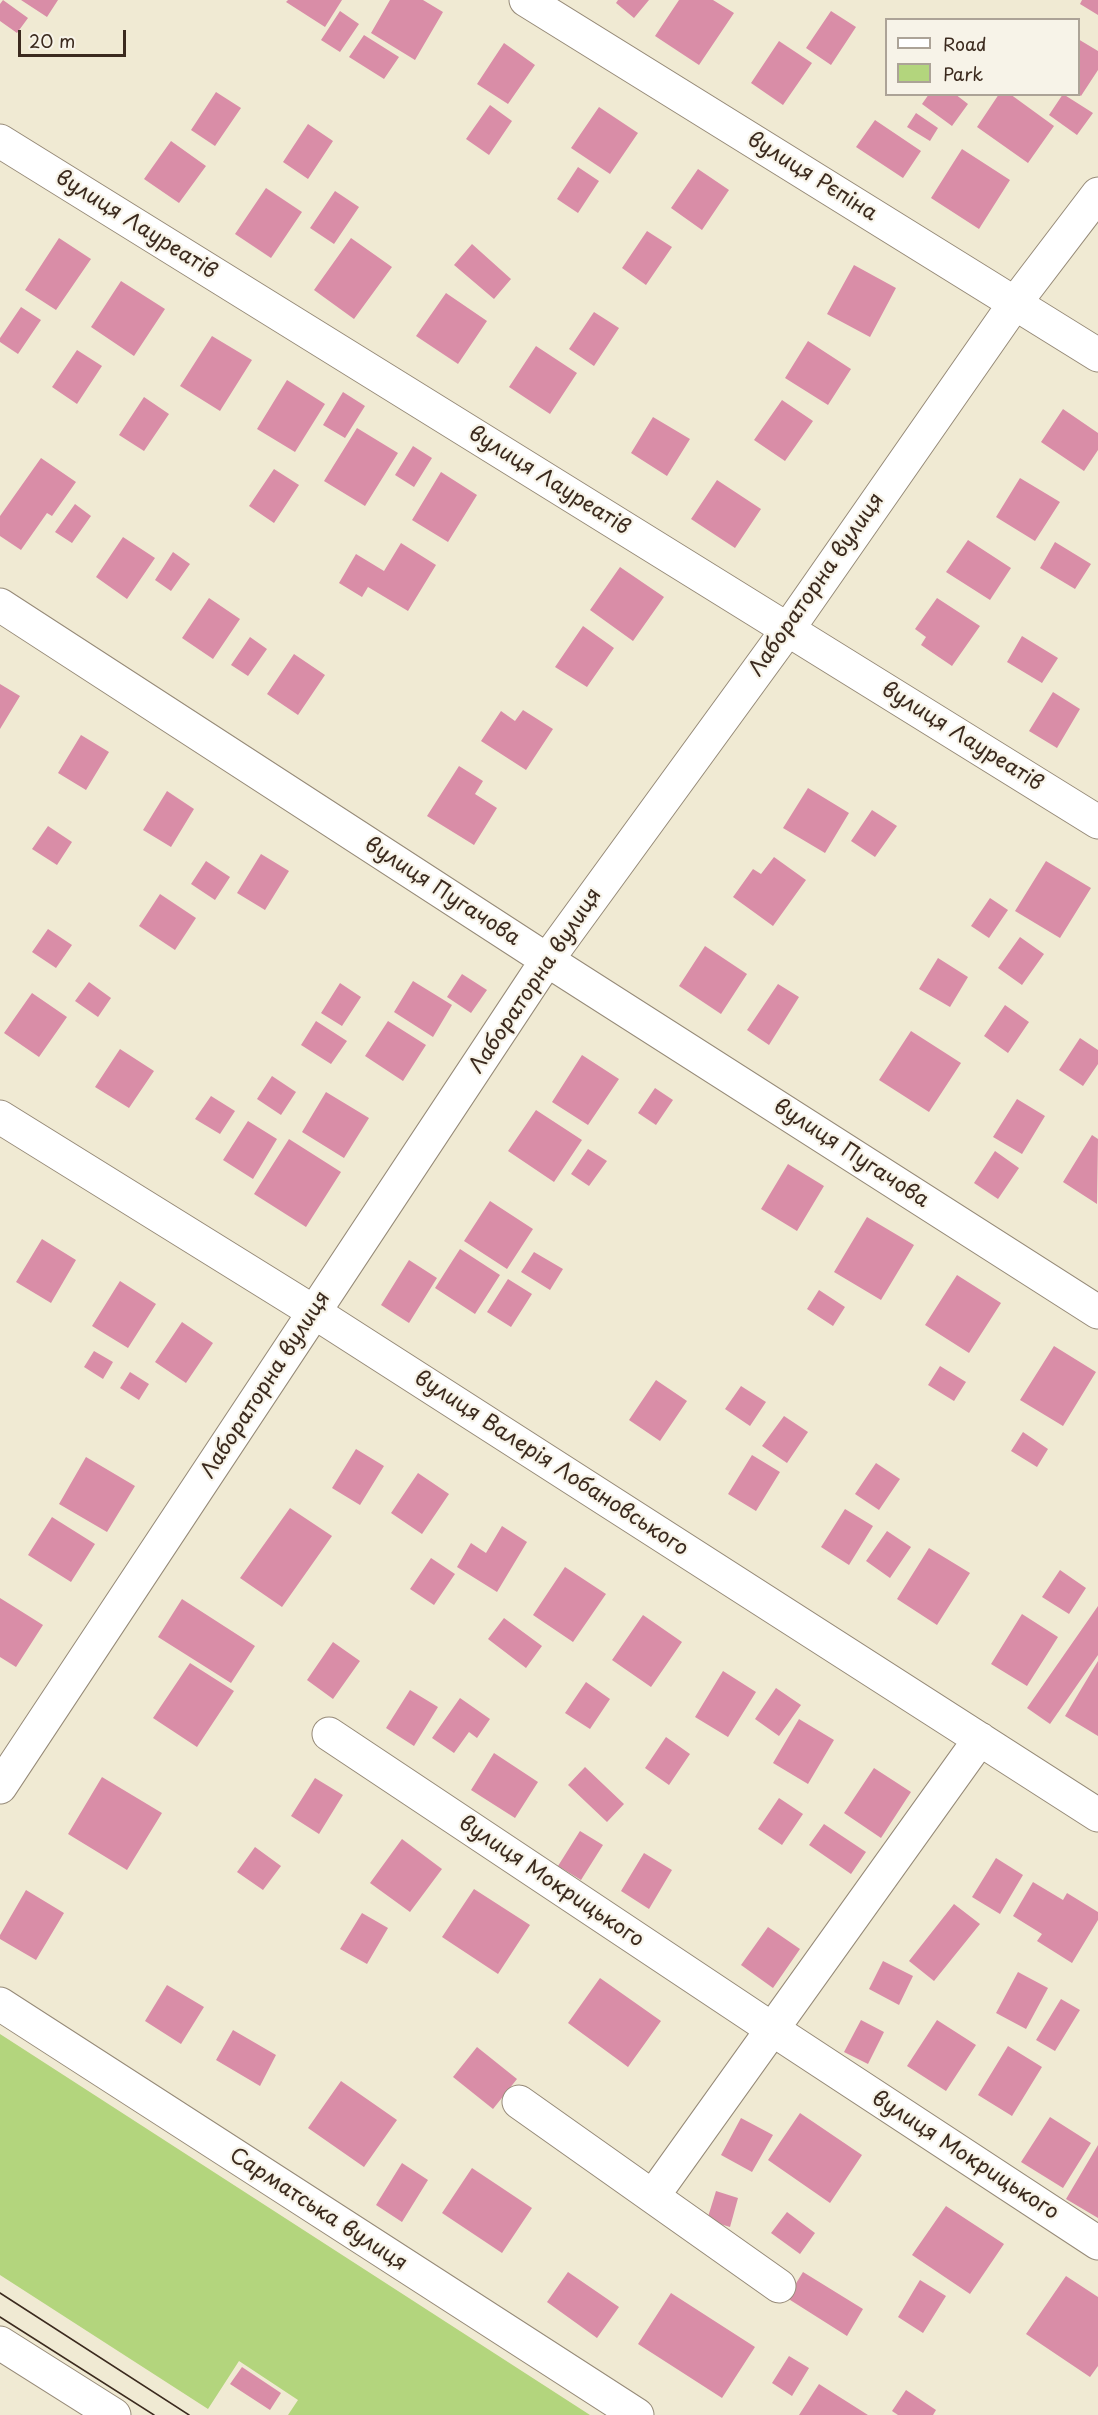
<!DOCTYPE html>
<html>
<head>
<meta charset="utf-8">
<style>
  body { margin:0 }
  #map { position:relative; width:1098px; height:2415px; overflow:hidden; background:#f0ead3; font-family:"Playpen Sans",sans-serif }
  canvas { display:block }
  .legend { position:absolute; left:885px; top:18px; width:195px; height:78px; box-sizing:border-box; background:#f7f3e8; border:2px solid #aca397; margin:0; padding:8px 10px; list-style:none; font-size:18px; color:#3b2a1e }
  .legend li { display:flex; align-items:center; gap:12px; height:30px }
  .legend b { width:30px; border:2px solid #aca397 }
  .scale { position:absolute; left:18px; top:30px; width:108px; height:27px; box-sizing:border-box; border:3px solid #3b2a1e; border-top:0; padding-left:8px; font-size:18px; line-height:21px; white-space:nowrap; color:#3b2a1e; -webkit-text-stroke:4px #f7f3e8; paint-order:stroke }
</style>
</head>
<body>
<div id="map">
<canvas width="1098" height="2415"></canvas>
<ul class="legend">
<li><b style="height:8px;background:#fff"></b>Road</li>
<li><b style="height:16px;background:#b3d57d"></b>Park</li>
</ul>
<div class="scale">20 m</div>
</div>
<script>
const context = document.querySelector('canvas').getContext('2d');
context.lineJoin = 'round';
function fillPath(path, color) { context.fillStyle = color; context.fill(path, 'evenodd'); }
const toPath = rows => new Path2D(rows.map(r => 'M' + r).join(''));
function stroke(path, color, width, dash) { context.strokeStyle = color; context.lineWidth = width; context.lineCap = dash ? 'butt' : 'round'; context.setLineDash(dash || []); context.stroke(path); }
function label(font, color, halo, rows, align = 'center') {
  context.font = font + ' "Playpen Sans",sans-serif'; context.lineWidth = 4.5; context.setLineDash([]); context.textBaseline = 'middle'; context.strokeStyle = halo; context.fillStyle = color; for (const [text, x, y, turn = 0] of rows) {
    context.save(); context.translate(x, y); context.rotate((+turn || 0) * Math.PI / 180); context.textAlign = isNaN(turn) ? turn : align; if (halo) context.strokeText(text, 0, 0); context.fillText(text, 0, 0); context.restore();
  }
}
const green = toPath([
  [0,2034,590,2415,288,2415,298,2400,239,2361,208,2409,0,2275]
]);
const building = toPath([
  [3,0,28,18,17,33,0,21,0,4],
  [21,0,58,0,47,17],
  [288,0,342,0,325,27,286,2],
  [390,0,423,0,443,12,415,60,371,33],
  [618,0,649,0,634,18,616,3],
  [679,0,713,0,734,13,699,65,655,36],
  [1082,0,1098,0,1098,15,1080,4],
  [340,11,359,24,340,52,321,40],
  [831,11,856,27,831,65,806,48],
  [364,35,399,57,384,79,349,57],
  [1078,39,1098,51,1098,70,1081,96,1078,94],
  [779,41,812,63,783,105,751,83],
  [504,43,535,65,508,104,477,84],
  [216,92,241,108,215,146,191,130],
  [929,94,955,94,968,104,952,126,922,104],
  [999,94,1010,94,1054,126,1028,163,977,127],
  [1063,94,1093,113,1077,135,1049,115],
  [490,105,512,121,489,155,466,139],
  [599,107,638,133,610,174,571,148],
  [916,113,938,128,930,141,907,127],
  [875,120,921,151,903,178,856,147],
  [308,124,333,141,308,179,283,162],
  [171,141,206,166,179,203,144,179],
  [962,149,1010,180,979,229,931,198],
  [578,167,599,181,578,213,557,199],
  [698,169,729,190,702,230,671,208],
  [266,188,302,212,271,258,235,234],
  [335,191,359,207,334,244,310,228],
  [647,231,672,247,646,285,622,268],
  [59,238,91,259,56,310,25,290],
  [351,238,392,267,354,319,314,290],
  [472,244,511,279,494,299,454,265],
  [854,265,896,288,870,337,827,314],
  [121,281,165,309,134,356,91,327],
  [446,293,487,321,458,364,416,336],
  [21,307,41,320,18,354,0,342,0,338],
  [594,312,619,328,594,366,569,349],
  [212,336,252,360,220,411,180,386],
  [808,341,851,369,828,405,785,378],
  [536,346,577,373,550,414,509,387],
  [77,350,102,366,77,404,52,387],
  [287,380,325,404,295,452,257,429],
  [343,392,365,406,345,438,323,425],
  [144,397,169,414,144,451,119,435],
  [782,400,813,421,785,461,754,440],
  [1063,409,1098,433,1098,450,1084,471,1041,442],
  [653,417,690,439,667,476,631,453],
  [357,428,398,453,365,506,324,481],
  [413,446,432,458,414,487,395,475],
  [41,458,76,482,52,516,47,513,21,550,0,536,0,516],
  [274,469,299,485,274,523,249,506],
  [441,472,477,495,448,542,412,520],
  [1020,478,1060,502,1035,541,996,517],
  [717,480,761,509,735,548,691,519],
  [75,504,91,516,72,543,55,532],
  [123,537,155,558,127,599,96,577],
  [968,540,1011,568,990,600,946,572],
  [1055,542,1091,564,1075,589,1040,568],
  [401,543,436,565,408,611,368,587,362,597,339,583,356,554,384,571],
  [173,552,190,564,171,591,155,580],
  [620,567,664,597,633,641,590,610],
  [209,598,240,619,213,659,182,638],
  [937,598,980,626,952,666,921,645,926,637,915,629],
  [583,626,614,648,587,687,555,667],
  [1022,636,1058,658,1042,683,1007,662],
  [250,637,267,649,248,676,231,665],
  [294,654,325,675,298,715,267,694],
  [0,684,20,696,0,729],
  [1053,692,1080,709,1057,748,1029,731],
  [523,710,553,729,526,770,481,741,501,711,515,721],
  [81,735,109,752,86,790,58,773],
  [459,766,483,781,475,794,497,808,474,845,427,816],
  [808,788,849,813,825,853,783,828],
  [167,791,194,809,171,847,143,830],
  [872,810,897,826,875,857,851,841],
  [48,826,72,842,57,865,32,849],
  [261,854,289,871,265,910,237,893],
  [774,857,806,880,773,926,733,897,753,869,761,874],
  [206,861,230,877,215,900,191,884],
  [1046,861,1091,888,1060,938,1015,911],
  [160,894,196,918,175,950,139,926],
  [990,898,1008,910,989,938,971,926],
  [48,929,72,945,56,968,32,952],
  [1020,937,1044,954,1022,985,998,968],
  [705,946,747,974,721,1014,679,986],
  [938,958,968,977,950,1007,919,989],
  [462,974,487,990,471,1013,447,997],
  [413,981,452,1005,433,1037,394,1012],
  [89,982,111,998,98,1017,75,1001],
  [340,983,361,997,342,1026,321,1013],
  [778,984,799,997,769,1045,747,1030],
  [32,993,67,1017,39,1057,4,1033],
  [1005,1005,1029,1022,1008,1053,984,1036],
  [316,1021,347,1041,331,1064,301,1045],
  [388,1021,426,1045,403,1081,365,1056],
  [911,1031,961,1063,929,1112,879,1080],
  [1080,1038,1098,1050,1098,1064,1083,1086,1059,1070],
  [120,1049,154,1071,129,1108,95,1087],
  [582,1055,619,1079,588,1125,552,1102],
  [272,1076,296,1092,281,1115,257,1099],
  [655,1088,673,1100,656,1125,638,1113],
  [326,1092,369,1118,344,1158,302,1132],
  [211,1096,235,1111,220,1134,195,1119],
  [1017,1099,1045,1116,1022,1154,993,1137],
  [536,1110,582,1140,554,1182,508,1151],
  [248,1121,277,1139,253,1179,223,1160],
  [1092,1135,1098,1139,1097,1204,1063,1182],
  [289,1139,341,1172,306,1227,254,1194],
  [588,1149,607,1161,589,1186,571,1174],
  [995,1151,1019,1168,998,1199,974,1183],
  [788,1164,824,1186,797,1231,761,1209],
  [490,1201,533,1229,507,1269,464,1241],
  [867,1217,914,1245,881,1300,834,1272],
  [42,1239,76,1260,51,1303,16,1282],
  [460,1249,500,1275,475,1314,435,1288],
  [534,1252,563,1269,550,1290,521,1272],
  [409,1260,437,1278,409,1323,381,1305],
  [957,1275,1001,1303,969,1353,925,1325],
  [508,1279,532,1294,511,1327,487,1312],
  [120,1281,156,1304,128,1348,92,1326],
  [819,1290,845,1307,833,1326,807,1309],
  [182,1322,213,1343,186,1383,155,1362],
  [1054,1346,1096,1372,1063,1426,1020,1400],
  [94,1351,113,1362,103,1379,84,1367],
  [940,1366,966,1382,954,1401,928,1385],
  [130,1372,149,1384,139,1400,120,1388],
  [656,1380,687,1401,660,1441,629,1420],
  [741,1386,766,1402,750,1426,725,1409],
  [784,1416,808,1432,787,1463,762,1446],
  [1023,1432,1048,1449,1037,1467,1011,1451],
  [356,1449,384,1466,360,1505,332,1488],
  [752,1455,780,1472,756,1511,728,1494],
  [86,1457,135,1486,107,1532,59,1504],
  [876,1463,900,1479,879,1510,855,1494],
  [418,1473,449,1494,422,1534,391,1513],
  [290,1508,332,1536,282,1607,240,1578],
  [845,1509,873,1526,849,1565,821,1547],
  [52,1517,95,1544,71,1582,28,1555],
  [502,1526,527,1542,497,1592,457,1567,471,1543,486,1553],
  [887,1531,911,1547,890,1578,866,1561],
  [929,1548,970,1573,937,1625,897,1599],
  [431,1558,455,1574,434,1605,410,1589],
  [565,1567,606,1594,573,1642,533,1615],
  [1060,1570,1086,1588,1069,1614,1042,1597],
  [0,1598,43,1625,16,1667,0,1657],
  [182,1599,255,1646,231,1683,158,1637],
  [1098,1606,1098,1655,1050,1724,1027,1708],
  [1022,1614,1058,1637,1027,1686,991,1664],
  [643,1615,682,1642,651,1687,612,1660],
  [504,1618,542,1646,526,1668,488,1639],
  [333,1642,360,1661,333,1699,307,1680],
  [1098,1661,1098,1736,1065,1716],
  [190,1663,234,1691,197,1747,153,1718],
  [723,1671,756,1692,728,1737,695,1717],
  [586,1682,610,1699,590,1729,565,1713],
  [776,1688,801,1705,779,1736,755,1719],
  [410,1690,438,1707,414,1746,386,1728],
  [460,1698,490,1719,477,1738,469,1732,454,1753,432,1738],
  [799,1719,834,1740,808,1784,773,1763],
  [666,1737,690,1754,669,1785,645,1768],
  [494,1753,538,1782,515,1818,471,1790],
  [585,1767,624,1804,607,1822,568,1785],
  [874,1768,911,1792,881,1838,844,1813],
  [102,1777,162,1813,127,1870,68,1834],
  [315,1778,343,1795,319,1834,291,1816],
  [779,1798,803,1814,782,1845,758,1829],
  [824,1824,866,1852,851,1874,809,1845],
  [580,1831,603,1845,581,1880,558,1866],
  [402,1839,442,1869,410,1912,370,1883],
  [255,1847,281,1866,263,1890,237,1872],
  [644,1853,672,1870,649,1909,621,1891],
  [996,1858,1023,1875,1000,1914,972,1897],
  [1033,1882,1063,1900,1067,1893,1098,1912,1098,1920,1072,1963,1037,1941,1042,1934,1013,1916],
  [474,1889,530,1925,498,1974,442,1937],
  [26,1890,64,1913,36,1960,0,1939,0,1935],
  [954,1904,980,1924,934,1981,909,1961],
  [362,1913,388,1928,367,1964,340,1949],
  [768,1927,800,1949,773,1988,741,1965],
  [883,1961,913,1976,899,2005,869,1989],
  [1018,1972,1048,1988,1026,2029,996,2013],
  [600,1978,661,2021,628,2067,568,2023],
  [167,1985,204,2007,181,2044,145,2021],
  [1061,1999,1080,2010,1055,2051,1036,2040],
  [861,2020,884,2032,868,2064,844,2052],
  [937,2020,976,2045,946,2091,907,2066],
  [233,2030,276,2055,260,2086,216,2060],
  [1008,2046,1042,2067,1012,2116,978,2095],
  [477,2047,517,2079,493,2109,453,2077],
  [341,2081,397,2120,364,2167,308,2128],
  [800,2113,862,2155,830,2203,768,2160],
  [1050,2117,1091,2143,1063,2188,1021,2162],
  [741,2118,773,2135,752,2172,721,2155],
  [1098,2145,1098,2218,1066,2199],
  [402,2163,428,2180,402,2222,376,2205],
  [472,2168,532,2208,502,2253,442,2213],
  [716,2191,738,2198,730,2227,707,2220],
  [946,2206,1004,2244,970,2294,912,2255],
  [787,2212,815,2233,800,2254,771,2233],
  [568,2272,619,2307,597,2338,547,2302],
  [803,2272,863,2309,847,2336,787,2298],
  [1066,2276,1098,2297,1098,2366,1090,2377,1026,2334],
  [920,2280,946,2296,923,2333,898,2317],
  [671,2293,755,2347,722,2398,638,2344],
  [789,2356,809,2368,792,2396,772,2383],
  [242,2367,281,2393,270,2410,230,2384],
  [819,2384,868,2415,799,2415],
  [906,2390,936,2410,933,2415,898,2415,892,2411]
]);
const minor = toPath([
  [526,0,1098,355],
  [0,141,1098,822],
  [0,605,547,960,1098,1312],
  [0,1117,314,1312,1098,1815],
  [329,1734,772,2029,1098,2243],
  [0,1787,547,960,788,629,1015,303,1098,194],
  [0,2004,637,2415],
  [519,2102,779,2286],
  [653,2196,980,1739],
  [0,2343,114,2415]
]);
const tram = toPath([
  [0,2293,189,2415],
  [0,2317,154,2415]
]);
const streetNames = [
  ["вулиця Рєпіна",812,177,32],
  ["вулиця Лауреатів",136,225,32],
  ["вулиця Лауреатів",549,481,32],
  ["Лабораторна вулиця",817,585,-55],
  ["вулиця Лауреатів",962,737,32],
  ["вулиця Пугачова",442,892,33],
  ["Лабораторна вулиця",536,981,-56],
  ["вулиця Пугачова",851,1154,33],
  ["Лабораторна вулиця",266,1385,-57],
  ["вулиця Валерія Лобановського",551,1464,33],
  ["вулиця Мокрицького",551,1882,34],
  ["вулиця Мокрицького",965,2156,33],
  ["Сарматська вулиця",318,2210,33]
];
fillPath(green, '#b3d57d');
fillPath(building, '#d98da7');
stroke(minor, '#968a78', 35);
stroke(minor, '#fff', 33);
stroke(tram, '#3b2a1e', 1.5);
label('21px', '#3b2a1e', '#f7f3e8', streetNames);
</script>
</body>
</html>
